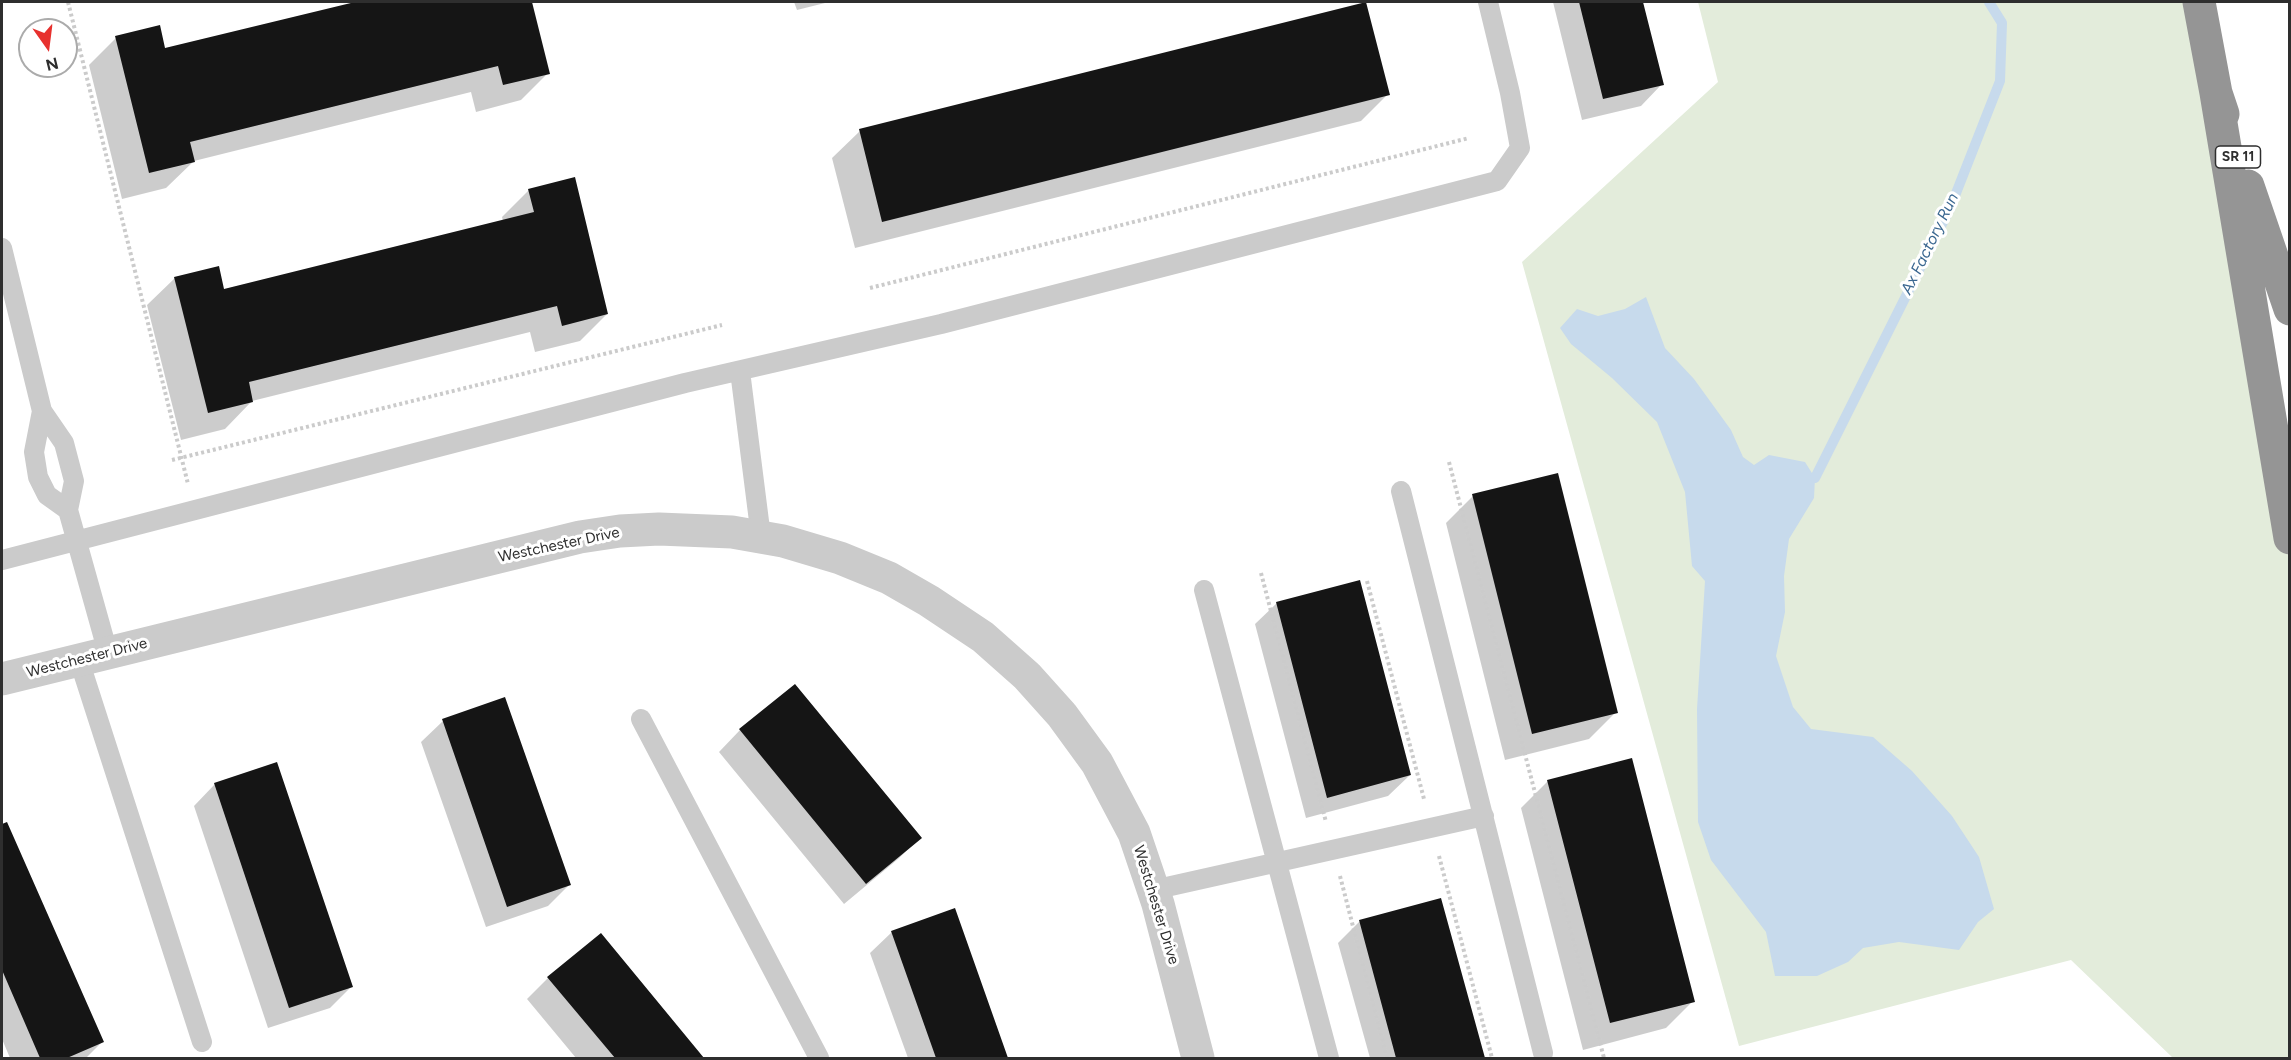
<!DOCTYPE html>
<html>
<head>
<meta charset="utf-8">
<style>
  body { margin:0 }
  #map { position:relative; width:2291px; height:1060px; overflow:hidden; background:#fff; font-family:Figtree,sans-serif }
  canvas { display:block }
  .frame { position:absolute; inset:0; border:3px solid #2e2e2e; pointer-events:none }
  .north { position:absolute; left:18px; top:18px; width:60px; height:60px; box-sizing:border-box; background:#fff; border:2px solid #ababab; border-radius:50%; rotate:166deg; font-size:16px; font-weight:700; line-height:24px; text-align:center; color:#2e2e2e }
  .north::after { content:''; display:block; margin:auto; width:21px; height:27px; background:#e7312e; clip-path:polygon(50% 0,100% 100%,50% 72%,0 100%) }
</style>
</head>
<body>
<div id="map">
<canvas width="2291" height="1060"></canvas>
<div class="frame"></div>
<div class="north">N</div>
</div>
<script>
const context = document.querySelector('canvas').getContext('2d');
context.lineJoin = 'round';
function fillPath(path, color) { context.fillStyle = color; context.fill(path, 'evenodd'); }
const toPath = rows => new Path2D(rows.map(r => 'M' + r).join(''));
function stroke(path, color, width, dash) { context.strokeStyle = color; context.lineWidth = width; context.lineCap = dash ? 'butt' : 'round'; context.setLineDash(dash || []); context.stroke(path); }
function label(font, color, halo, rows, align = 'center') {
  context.font = font + ' Figtree,sans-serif'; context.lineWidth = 6; context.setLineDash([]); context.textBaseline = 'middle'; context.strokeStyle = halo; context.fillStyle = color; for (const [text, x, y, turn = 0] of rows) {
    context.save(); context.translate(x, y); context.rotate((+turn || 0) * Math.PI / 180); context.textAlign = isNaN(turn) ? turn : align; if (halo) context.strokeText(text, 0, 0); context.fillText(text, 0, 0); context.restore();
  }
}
const green = toPath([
  [1698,2,2199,2,2289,538,2289,1058,2173,1058,2071,960,1739,1046,1522,262,1718,82]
]);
const water = toPath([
  [1646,297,1665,348,1694,379,1731,430,1743,457,1754,465,1769,455,1805,462,1815,478,1814,498,1789,539,1784,576,1785,612,1776,656,1793,707,1811,729,1873,737,1912,771,1952,816,1979,857,1994,909,1978,922,1959,950,1899,942,1863,948,1848,962,1817,976,1775,976,1766,932,1711,860,1698,822,1697,709,1705,581,1692,566,1685,492,1657,422,1612,378,1571,344,1560,328,1577,309,1598,316,1625,309]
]);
const shadow = toPath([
  [361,2,530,2,548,73,521,100,476,112,471,92,194,161,166,188,122,199,89,65,116,38,164,50],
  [794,2,829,2,797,10],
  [1553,2,1642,2,1662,84,1641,106,1582,120],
  [1388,94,1361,121,855,248,832,158,860,131],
  [529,190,607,314,580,341,535,352,530,332,252,401,225,429,181,440,147,305,175,278,223,290,503,221,502,217],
  [1473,496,1616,712,1589,739,1505,760,1446,523],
  [1277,603,1410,775,1388,796,1306,818,1255,624],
  [443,721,569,885,548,906,486,927,421,742],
  [740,730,920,838,898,859,844,904,719,752],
  [1548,781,1693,1001,1666,1028,1583,1050,1521,808],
  [215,784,351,987,330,1008,268,1028,194,806],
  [6,824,102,1042,86,1058,10,1058,2,1039,2,826],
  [1440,900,1483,1058,1370,1058,1338,943,1359,922],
  [954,910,1007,1058,908,1058,870,953,892,932],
  [600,935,702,1058,576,1058,527,999,548,978]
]);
const stream = toPath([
  [1815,478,1951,206,2000,81,2002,23,1989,2]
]);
const building = toPath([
  [355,2,532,2,550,74,503,85,498,66,190,142,195,162,149,173,115,36,160,25,165,48],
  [1366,2,1390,95,882,222,859,129],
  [1579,2,1643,2,1664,85,1603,99],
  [575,177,608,314,562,326,557,306,249,382,253,402,208,413,174,277,219,266,224,289,534,212,528,189],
  [1558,473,1618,713,1532,734,1472,494],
  [1360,580,1411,775,1327,798,1276,602],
  [795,684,922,838,866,884,739,729],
  [505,697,571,885,507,907,442,719],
  [1632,758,1695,1002,1610,1023,1547,780],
  [277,762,353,987,289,1008,214,783],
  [7,822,104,1042,67,1058,40,1058,2,970,2,824],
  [1441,898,1485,1058,1396,1058,1359,920],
  [955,908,1008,1058,936,1058,891,931],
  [601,933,704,1058,615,1058,547,977]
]);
const path = toPath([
  [68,2,188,484],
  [870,288,1469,138],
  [172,460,722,325],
  [1449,462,1604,1058],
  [1261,573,1326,822],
  [1367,581,1424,799],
  [1439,856,1492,1058],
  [1340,876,1387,1058]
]);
const service = toPath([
  [2,248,42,411,64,443,74,481,68,510,108,653],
  [740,371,761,537],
  [42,411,34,452,38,477,47,495,68,510],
  [1401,491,1543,1053],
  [2,560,685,383,941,324,1497,181,1520,148,1510,93,1488,2],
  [1204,590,1329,1058],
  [79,660,202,1042],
  [641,719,819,1058],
  [1153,890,1484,816]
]);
const tertiary = toPath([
  [2,679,580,537,620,531,659,529,732,532,783,541,840,558,889,578,929,601,983,637,1027,676,1062,715,1097,763,1134,833,1158,904,1198,1058]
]);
const motorway = toPath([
  [2199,2,2216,93,2223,114],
  [2216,93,2290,538],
  [2248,186,2290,309]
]);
const shields = [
  [2238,157,45]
];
const shieldNames = [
  ["SR 11",2238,157]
];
const streetNames = [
  ["Westchester Drive",559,545,-12],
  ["Westchester Drive",87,658,-14],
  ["Westchester Drive",1156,905,73]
];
const waterNames = [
  ["Ax Factory Run",1930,244,-64]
];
fillPath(green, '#e3ecdb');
fillPath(water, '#c7daec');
fillPath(shadow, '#0003');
stroke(stream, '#c7daec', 10);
fillPath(building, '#151515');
stroke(path, '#cbcbcb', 4, [3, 3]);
stroke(service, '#cbcbcb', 20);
stroke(tertiary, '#cbcbcb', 33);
stroke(motorway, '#959595', 33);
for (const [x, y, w] of shields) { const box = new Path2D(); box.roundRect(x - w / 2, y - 11, w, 22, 4.5); context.fillStyle = '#fff'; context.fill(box); stroke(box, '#2e2e2e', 1.5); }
label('bold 14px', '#2e2e2e', null, shieldNames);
label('15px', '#2e2e2e', '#fff', streetNames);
label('italic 16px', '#3b6891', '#fff', waterNames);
</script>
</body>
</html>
